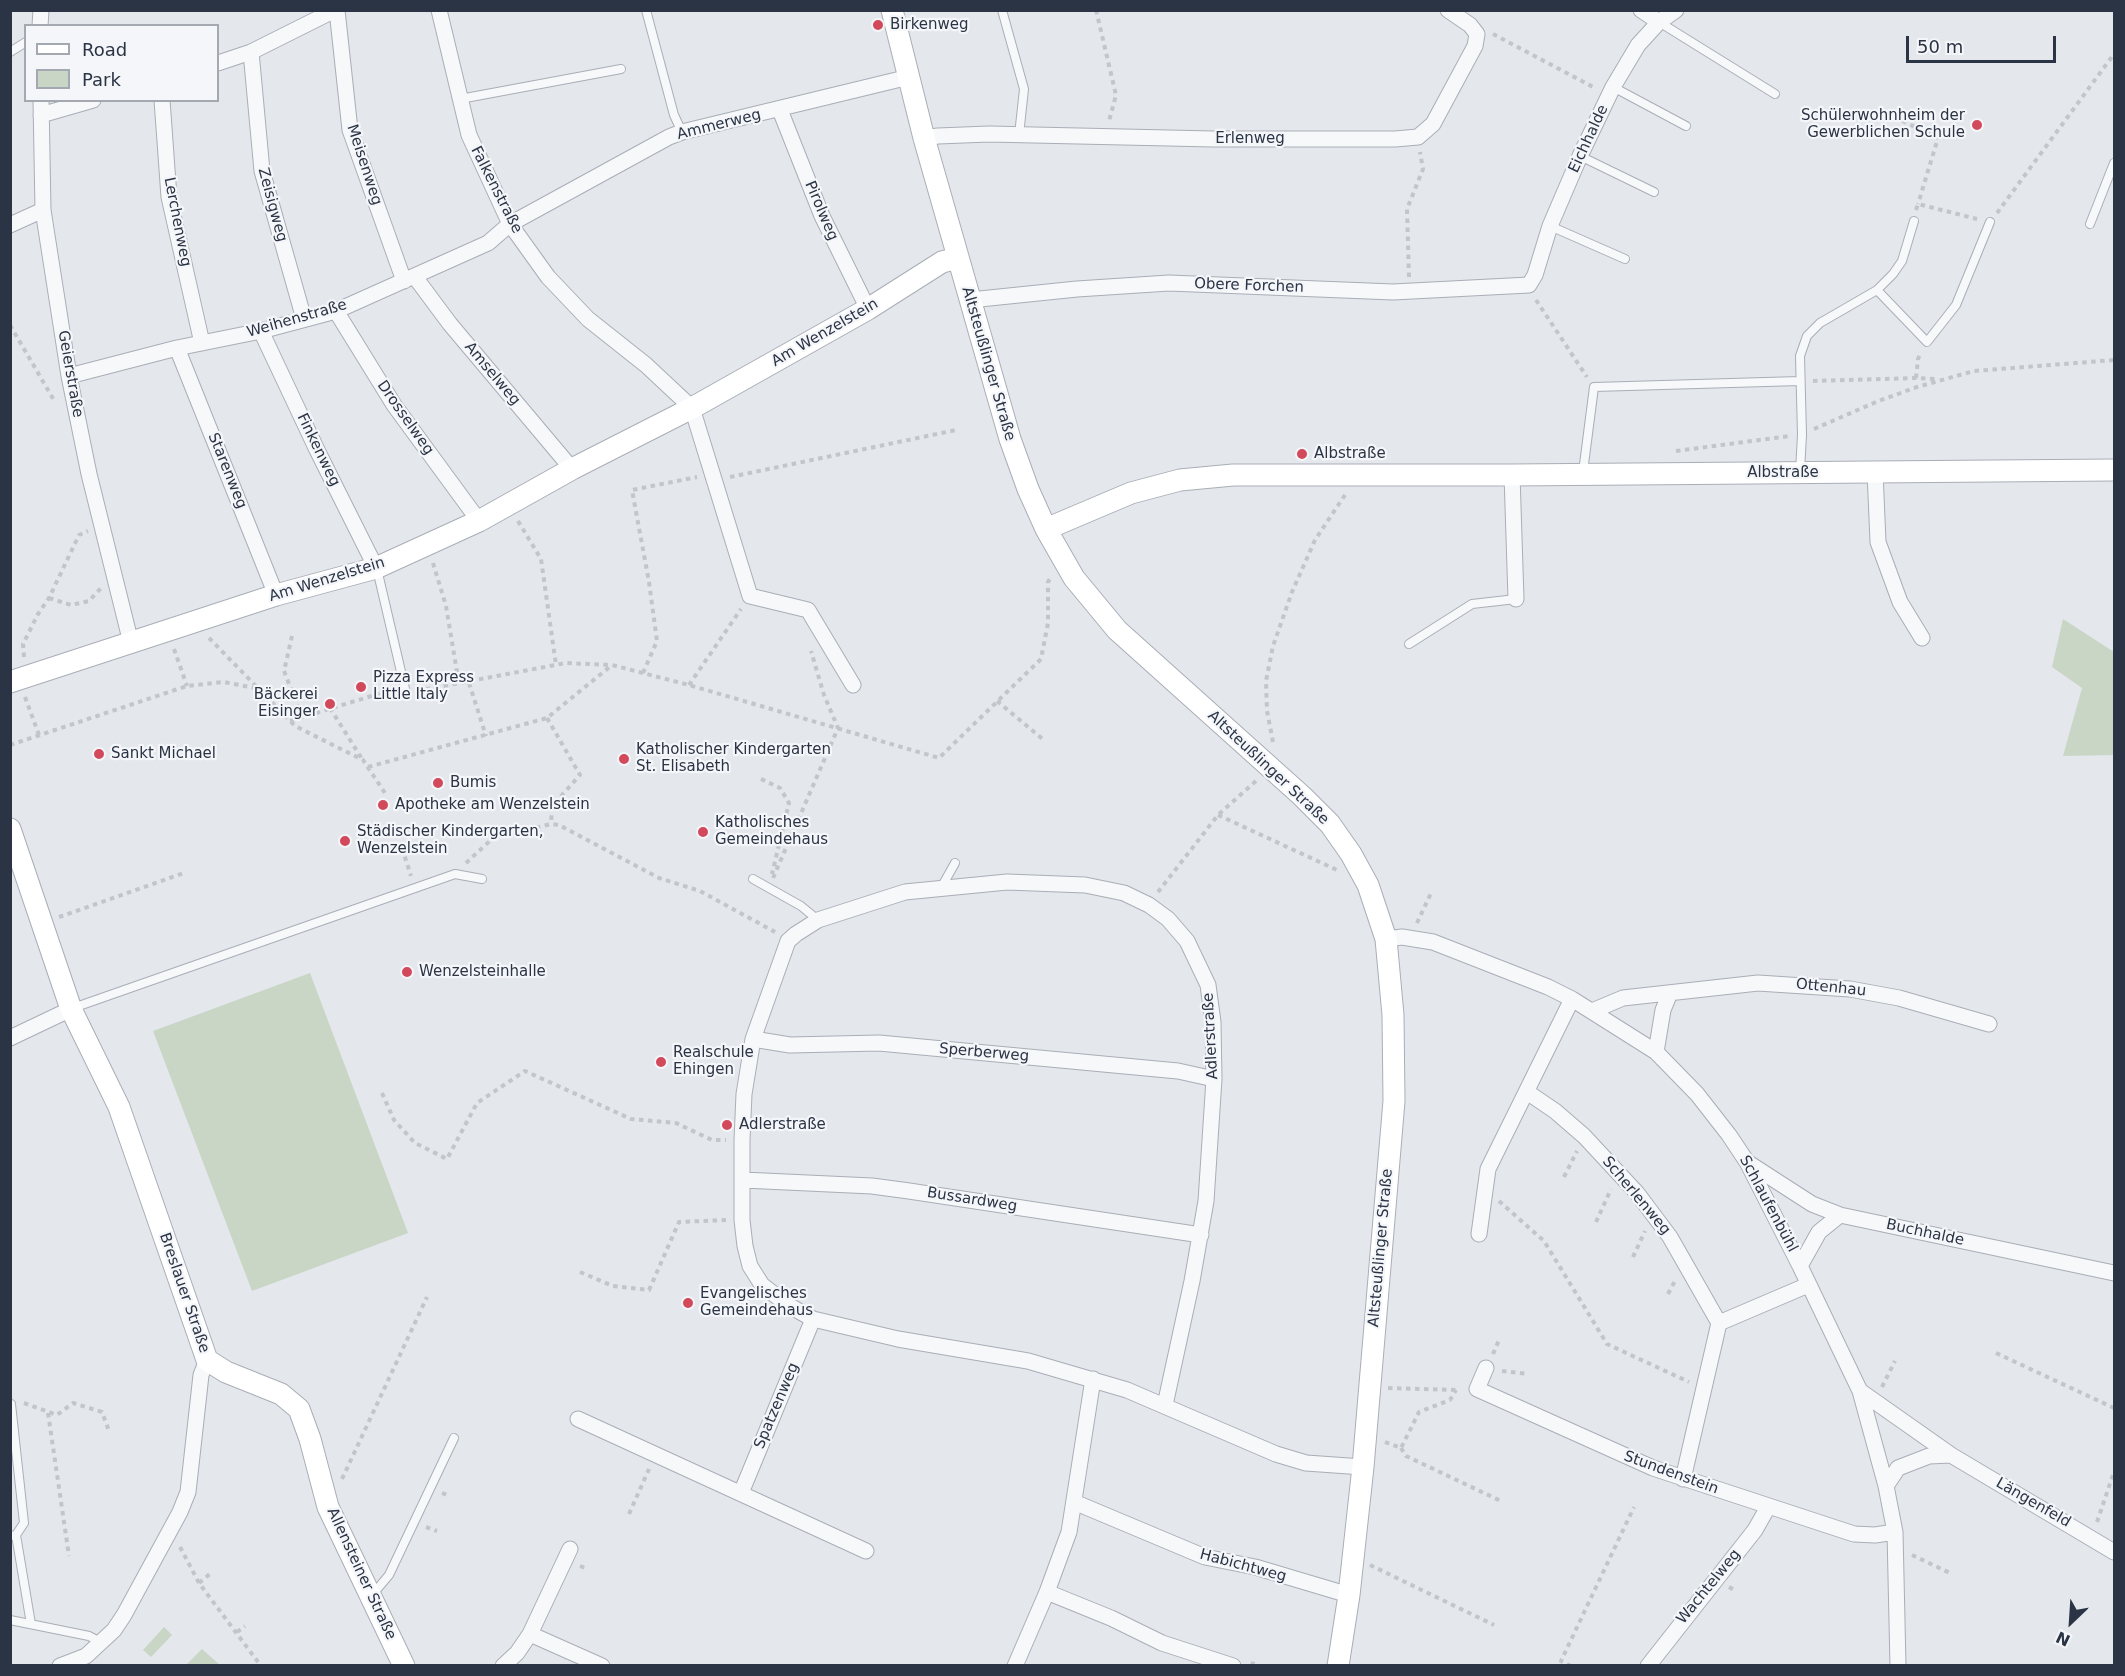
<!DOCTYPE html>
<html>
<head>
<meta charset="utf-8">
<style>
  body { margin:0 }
  #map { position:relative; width:2125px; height:1676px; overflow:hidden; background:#e4e7ec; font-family:"DejaVu Sans",sans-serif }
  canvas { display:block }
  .frame { position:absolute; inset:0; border:12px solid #2b3445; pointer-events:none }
  .legend { position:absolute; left:24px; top:24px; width:195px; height:78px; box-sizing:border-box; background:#f4f6f9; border:2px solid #a4a8b1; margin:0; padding:8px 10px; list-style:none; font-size:18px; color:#2b3445 }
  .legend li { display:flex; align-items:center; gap:12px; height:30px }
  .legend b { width:30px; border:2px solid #a4a8b1 }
  .north { position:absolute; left:2041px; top:1592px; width:60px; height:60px; -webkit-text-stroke:4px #f4f6f9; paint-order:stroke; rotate:205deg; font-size:16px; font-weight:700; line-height:24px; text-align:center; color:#2b3445 }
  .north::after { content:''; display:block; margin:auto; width:21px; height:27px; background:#2b3445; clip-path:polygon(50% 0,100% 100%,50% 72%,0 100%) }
  .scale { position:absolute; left:1906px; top:36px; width:150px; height:27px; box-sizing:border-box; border:3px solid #2b3445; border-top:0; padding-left:8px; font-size:18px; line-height:21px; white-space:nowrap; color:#2b3445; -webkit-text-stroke:4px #f4f6f9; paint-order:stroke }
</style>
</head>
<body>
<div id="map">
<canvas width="2125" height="1676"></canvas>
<div class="frame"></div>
<ul class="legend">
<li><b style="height:8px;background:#fff"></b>Road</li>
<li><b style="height:16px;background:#c9d6c5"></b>Park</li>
</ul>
<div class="north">N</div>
<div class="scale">50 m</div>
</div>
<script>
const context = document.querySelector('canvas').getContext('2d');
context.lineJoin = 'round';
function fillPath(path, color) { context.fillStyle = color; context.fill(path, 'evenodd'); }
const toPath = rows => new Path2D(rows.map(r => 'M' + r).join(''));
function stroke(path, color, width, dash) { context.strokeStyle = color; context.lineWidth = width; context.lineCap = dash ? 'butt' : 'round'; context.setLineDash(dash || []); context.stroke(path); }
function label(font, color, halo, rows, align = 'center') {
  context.font = font + ' "DejaVu Sans",sans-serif'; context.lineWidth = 4.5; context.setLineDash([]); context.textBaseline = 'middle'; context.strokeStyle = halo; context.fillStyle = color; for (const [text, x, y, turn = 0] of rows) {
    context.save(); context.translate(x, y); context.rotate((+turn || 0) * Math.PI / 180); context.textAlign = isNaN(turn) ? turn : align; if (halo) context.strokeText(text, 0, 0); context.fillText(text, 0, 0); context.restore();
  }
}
const green = toPath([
  [2063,619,2114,652,2114,755,2063,756,2082,688,2052,667],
  [310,973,408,1233,252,1291,153,1031],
  [164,1627,172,1635,151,1657,143,1650],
  [202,1649,220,1665,186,1665]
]);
const path = toPath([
  [1096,10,1116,95,1109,121],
  [1493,34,1595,88],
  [1886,113,1938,138,1918,204],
  [1916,210,1918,204,1977,219],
  [1997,213,2114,54],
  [1409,277,1407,209,1423,169,1420,152],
  [1536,300,1587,377],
  [10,325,55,402],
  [1916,378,1918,359,1921,352],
  [1813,381,1916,378,1937,379],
  [1814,429,1876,402,1917,387,1974,371,2114,360],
  [1676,451,1790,436],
  [730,477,956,430],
  [518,521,541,559,556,665],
  [433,563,446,606,459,684],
  [49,598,71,605,89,601,101,588],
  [292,636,284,671,302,717],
  [209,638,295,726,363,760,387,796],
  [174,649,187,686],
  [24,657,23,644,38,614,49,598,79,535,88,531],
  [643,673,657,641,649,582,632,490,697,477],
  [469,683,486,736],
  [689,685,741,609],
  [417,691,566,663,611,665],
  [25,697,39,735],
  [997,701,1045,741],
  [330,708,362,759],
  [547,718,580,775,552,806,551,824],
  [290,721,378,694,380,700,396,696],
  [1273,742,1267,711,1266,681,1273,646,1292,592,1315,540,1345,495],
  [10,745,187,686,224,682,260,689],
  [368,767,547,718,612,665,689,685,939,758,1041,659,1048,623,1048,582,1051,577],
  [761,779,780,788,789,803,772,874],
  [1218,815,1337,870],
  [402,848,411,876],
  [466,863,493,838,551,824,559,825,659,878,700,891,775,932],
  [773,878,838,728,824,695,811,651],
  [1158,892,1218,815,1256,781],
  [59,917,184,873],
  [1417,923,1432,891],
  [382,1093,394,1120,415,1143,447,1159,477,1103,525,1071,631,1119,676,1123,712,1140,726,1140],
  [1564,1177,1577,1151],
  [1499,1201,1544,1241,1607,1344,1689,1382],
  [1596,1222,1611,1189],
  [1633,1257,1645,1231],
  [580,1272,613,1286,649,1290,679,1222,726,1220],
  [1668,1294,1676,1279],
  [1996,1353,2114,1408],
  [1493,1354,1499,1340],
  [1502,1371,1528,1374],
  [1882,1387,1895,1361],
  [1388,1388,1456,1390],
  [24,1403,57,1415,73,1403,102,1412,109,1431],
  [48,1413,69,1556],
  [1385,1442,1401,1448,1419,1412,1450,1400,1456,1390],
  [1401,1448,1406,1456,1503,1502],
  [342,1479,427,1297],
  [442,1493,450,1496],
  [629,1514,649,1469],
  [2097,1522,2114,1472],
  [426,1527,437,1531],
  [180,1547,199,1583,261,1666],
  [1912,1555,1950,1573],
  [1370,1565,1494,1625],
  [580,1566,588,1569],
  [199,1583,211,1573],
  [1729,1587,1736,1591],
  [237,1632,245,1626],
  [1252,1666,1254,1658],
  [1269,1666,1269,1664],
  [1571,1666,1561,1661,1634,1507]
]);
const lane = toPath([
  [646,10,674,115,682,132],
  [1002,10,1024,89,1019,135],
  [1659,22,1775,94],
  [10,52,26,42],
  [1613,87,1686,126],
  [460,99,621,69],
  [1580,156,1654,192],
  [2090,224,2114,163],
  [1550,226,1625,259],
  [1877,290,1893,274,1902,261,1914,221],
  [1800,471,1802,435,1800,356,1807,336,1820,323,1877,290,1927,342,1956,305,1990,222],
  [1583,472,1594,387,1800,381],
  [377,569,406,693],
  [1409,644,1472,604,1516,599],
  [753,879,801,906,818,920],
  [941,888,955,863],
  [73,1008,455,874,482,879],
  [11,1404,24,1523,16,1535],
  [10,1536,16,1535,31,1624],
  [373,1594,389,1575,454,1438],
  [10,1620,89,1636,102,1643]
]);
const street = toPath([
  [337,10,350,130,404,281],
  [439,10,469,135,510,224,548,277,588,319,646,365,692,408,750,596,808,610,853,685],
  [1659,22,1676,10],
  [40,26,41,10],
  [251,52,262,171,304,319],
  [218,63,251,52,335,10],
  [41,100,43,210,69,376,89,474,131,643],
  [162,100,169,197,202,343],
  [780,110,822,216,868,309],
  [41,115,93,100],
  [924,138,938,136,989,134,1213,139,1395,139,1418,137,1433,124,1475,46,1477,34,1470,25,1448,10],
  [10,225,43,210],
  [415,277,450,324,572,469],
  [970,300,1077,289,1169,283,1393,292,1529,285,1535,275,1550,226,1580,156,1613,87,1638,45,1659,22,1641,10],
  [336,311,394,405,479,521],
  [261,331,317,450,376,568],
  [177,348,276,595],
  [69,376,177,348,261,331,336,311,488,243,510,224,669,137,682,132,909,77],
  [1875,472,1878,542,1900,602,1922,638],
  [1512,475,1516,599],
  [1386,939,1402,937,1433,942,1548,987,1572,999,1656,1052,1697,1094,1729,1135,1747,1162,1800,1266,1860,1391,1886,1486,1895,1532,1898,1666],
  [1592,1011,1623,998,1758,983,1850,989,1899,998,1989,1024],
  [10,1038,71,1009],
  [753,1039,790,1045,879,1043,1178,1071,1214,1079],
  [1656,1052,1663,1010,1670,993],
  [1527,1092,1555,1111,1584,1136,1637,1193,1670,1237,1719,1323,1683,1479],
  [1750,1164,1812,1204,1840,1215,2114,1273],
  [743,1180,872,1186,909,1191,1201,1235],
  [1479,1234,1488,1169,1572,999],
  [1800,1266,1819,1232,1840,1215],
  [1719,1323,1808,1285],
  [1486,1368,1477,1389,1653,1468,1854,1534,1875,1535,1895,1532],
  [1860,1391,1951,1455,2114,1552],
  [1165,1405,1192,1281,1206,1201,1214,1079,1213,1022,1208,985,1187,941,1168,919,1149,905,1124,893,1085,885,1007,882,905,892,818,920,796,934,788,941,753,1039,744,1094,742,1140,742,1220,745,1246,750,1266,762,1285,788,1305,813,1319,898,1339,1028,1361,1127,1390,1276,1454,1306,1463,1363,1467],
  [578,1419,866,1551],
  [1886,1486,1898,1468,1929,1456,1951,1455],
  [741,1493,813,1319],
  [1074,1502,1205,1557,1255,1567,1349,1595],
  [1047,1592,1111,1618,1162,1643,1233,1666],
  [530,1634,602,1666],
  [60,1666,86,1656,114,1630,124,1615,180,1512,188,1492,201,1375,207,1360],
  [503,1666,517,1653,530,1634,570,1549],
  [1015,1666,1047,1592,1069,1532,1093,1379],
  [1648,1666,1755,1530,1768,1507]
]);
const secondary = toPath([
  [892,10,924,138,1010,439,1028,489,1046,529,1074,578,1117,630,1302,796,1330,824,1351,854,1368,885,1386,939,1393,1015,1394,1101,1363,1467,1349,1595,1338,1666],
  [1046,529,1131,493,1180,480,1233,475,1512,475,2114,470],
  [10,682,276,595,376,568,479,521,572,469,692,408,868,309,942,262,958,258],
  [10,829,71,1009,119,1107,207,1360,226,1372,281,1394,299,1409,310,1439,328,1507,404,1666]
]);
const markers = [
  [878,25,6,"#d1495b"],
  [1977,125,6,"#d1495b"],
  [1302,454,6,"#d1495b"],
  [361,687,6,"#d1495b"],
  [330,704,6,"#d1495b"],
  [99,754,6,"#d1495b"],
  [624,759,6,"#d1495b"],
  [438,783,6,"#d1495b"],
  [383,805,6,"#d1495b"],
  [703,832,6,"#d1495b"],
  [345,841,6,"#d1495b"],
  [407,972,6,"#d1495b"],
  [661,1062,6,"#d1495b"],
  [727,1125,6,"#d1495b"],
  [688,1303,6,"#d1495b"]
];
const poiNames = [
  ["Birkenweg",890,25],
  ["Schülerwohnheim der",1965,116,"right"],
  ["Gewerblichen Schule",1965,133,"right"],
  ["Albstraße",1314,454],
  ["Pizza Express",373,678],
  ["Little Italy",373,695],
  ["Bäckerei",318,695,"right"],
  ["Eisinger",318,712,"right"],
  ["Katholischer Kindergarten",636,750],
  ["St. Elisabeth",636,767],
  ["Sankt Michael",111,754],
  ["Bumis",450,783],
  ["Apotheke am Wenzelstein",395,805],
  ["Katholisches",715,823],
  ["Gemeindehaus",715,840],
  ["Städischer Kindergarten,",357,832],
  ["Wenzelstein",357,849],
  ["Wenzelsteinhalle",419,972],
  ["Realschule",673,1053],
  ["Ehingen",673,1070],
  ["Adlerstraße",739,1125],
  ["Evangelisches",700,1294],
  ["Gemeindehaus",700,1311]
];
const streetNames = [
  ["Ammerweg",719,125,-14],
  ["Erlenweg",1250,139],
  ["Eichhalde",1589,139,-65],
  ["Meisenweg",364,165,72],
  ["Falkenstraße",496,190,63],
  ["Zeisigweg",272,205,75],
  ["Pirolweg",821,211,67],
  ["Lerchenweg",177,222,79],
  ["Obere Forchen",1249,286,2],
  ["Weihenstraße",297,319,-16],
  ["Am Wenzelstein",825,333,-30],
  ["Altsteußlinger Straße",988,364,74],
  ["Geierstraße",70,374,80],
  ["Amselweg",492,374,50],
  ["Drosselweg",405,418,55],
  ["Finkenweg",318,450,64],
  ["Starenweg",227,471,68],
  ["Albstraße",1783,473],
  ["Am Wenzelstein",327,580,-17],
  ["Altsteußlinger Straße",1268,768,43],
  ["Ottenhau",1831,988,6],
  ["Adlerstraße",1211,1036,-93],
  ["Sperberweg",984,1053,5],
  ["Scherlenweg",1636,1196,50],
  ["Bussardweg",972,1200,9],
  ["Schlaufenbühl",1768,1204,62],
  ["Buchhalde",1925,1233,12],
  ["Altsteußlinger Straße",1381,1248,-85],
  ["Breslauer Straße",184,1293,71],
  ["Spatzenweg",777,1406,-67],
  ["Stundenstein",1671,1473,20],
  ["Längenfeld",2033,1503,30],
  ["Habichtweg",1243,1566,15],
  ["Allensteiner Straße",361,1574,65],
  ["Wachtelweg",1709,1587,-51]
];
fillPath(green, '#c9d6c5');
stroke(lane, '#a9aeb7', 10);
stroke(street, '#a9aeb7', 17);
stroke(secondary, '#a9aeb7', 23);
stroke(path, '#c2c5cb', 4, [4.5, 4.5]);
stroke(lane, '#f7f8fa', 8);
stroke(street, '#f7f8fa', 15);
stroke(secondary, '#fff', 21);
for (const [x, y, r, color] of markers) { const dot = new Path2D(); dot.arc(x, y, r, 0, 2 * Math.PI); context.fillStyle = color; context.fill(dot); stroke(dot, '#f4f6f9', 2); }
label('15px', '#2b3445', '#f4f6f9', poiNames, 'left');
label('15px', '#2b3445', '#f4f6f9', streetNames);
</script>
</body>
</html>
